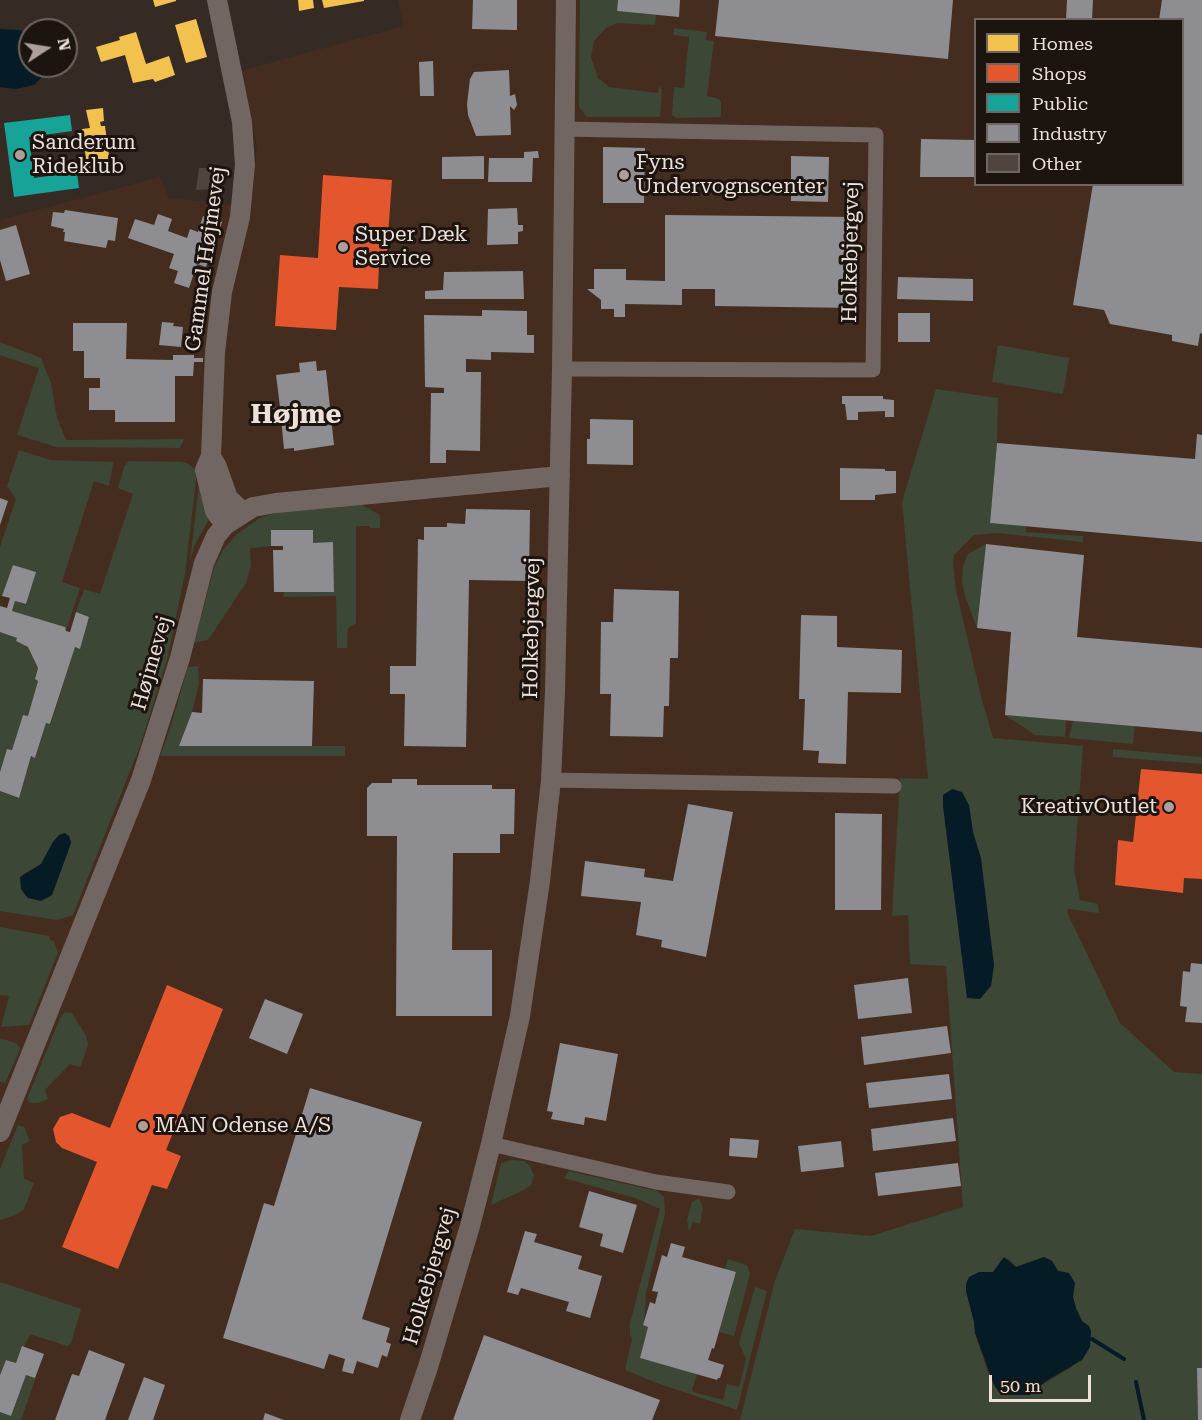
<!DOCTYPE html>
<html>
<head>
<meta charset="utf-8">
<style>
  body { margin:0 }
  #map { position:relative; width:1202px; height:1420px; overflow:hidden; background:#352a24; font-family:"Roboto Serif",serif }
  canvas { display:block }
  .legend { position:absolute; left:974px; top:18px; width:210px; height:168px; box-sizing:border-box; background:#1c140f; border:2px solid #6f665f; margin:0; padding:8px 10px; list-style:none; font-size:18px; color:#ece0d8 }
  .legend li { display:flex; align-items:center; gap:12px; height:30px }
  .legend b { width:30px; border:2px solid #6f665f }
  .north { position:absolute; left:18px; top:18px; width:60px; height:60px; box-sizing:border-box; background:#1c140f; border:2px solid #6f665f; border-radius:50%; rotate:78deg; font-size:16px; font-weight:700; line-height:24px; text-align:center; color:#ece0d8 }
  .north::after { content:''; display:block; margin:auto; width:21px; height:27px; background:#aca099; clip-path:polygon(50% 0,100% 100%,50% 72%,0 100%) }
  .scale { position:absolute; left:989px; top:1375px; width:102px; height:27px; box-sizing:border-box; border:3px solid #ece0d8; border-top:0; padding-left:8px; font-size:18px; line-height:21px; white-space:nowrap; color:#ece0d8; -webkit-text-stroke:4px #1c140f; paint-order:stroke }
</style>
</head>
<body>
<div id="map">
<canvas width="1202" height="1420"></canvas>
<ul class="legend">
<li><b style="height:16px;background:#f2c14e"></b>Homes</li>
<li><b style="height:16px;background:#e4572e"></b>Shops</li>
<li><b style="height:16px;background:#17a398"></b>Public</li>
<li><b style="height:16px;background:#8d8d92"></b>Industry</li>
<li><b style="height:16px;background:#4f443e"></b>Other</li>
</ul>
<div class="north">N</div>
<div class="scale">50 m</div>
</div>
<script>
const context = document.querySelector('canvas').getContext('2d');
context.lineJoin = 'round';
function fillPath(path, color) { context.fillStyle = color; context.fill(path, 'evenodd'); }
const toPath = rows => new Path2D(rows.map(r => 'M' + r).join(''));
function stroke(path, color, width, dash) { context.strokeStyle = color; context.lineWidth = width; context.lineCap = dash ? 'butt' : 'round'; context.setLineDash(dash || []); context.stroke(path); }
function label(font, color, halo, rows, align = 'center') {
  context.font = font + ' "Roboto Serif",serif'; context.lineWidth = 6; context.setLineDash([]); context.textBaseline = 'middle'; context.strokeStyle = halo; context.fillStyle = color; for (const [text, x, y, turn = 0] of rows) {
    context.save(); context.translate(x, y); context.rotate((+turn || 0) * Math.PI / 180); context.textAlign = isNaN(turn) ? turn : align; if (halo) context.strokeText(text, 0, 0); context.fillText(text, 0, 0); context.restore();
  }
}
const built = toPath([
  [398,0,1202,0,1202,1420,0,1420,0,220,160,177,169,198,233,205,252,197,257,145,241,71,403,26],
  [976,20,1182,20,1182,184,976,184]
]);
const green = toPath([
  [580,0,618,0,617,11,656,15,655,25,617,23,606,28,594,41,591,57,598,78,609,87,658,93,659,86,662,90,660,117,587,117,579,107],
  [674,28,707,32,706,40,714,41,707,96,719,99,721,102,721,117,677,118,672,115,674,87,684,88,689,37,673,35],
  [0,342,41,358,51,383,57,418,66,440,184,439,180,448,56,447,17,435,39,368,0,355],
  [998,345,1069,358,1063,394,992,382],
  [936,389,998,398,997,443,990,523,1026,526,1026,532,1083,536,1083,542,998,533,974,535,954,555,953,564,956,590,982,700,993,738,1083,746,1074,869,1080,900,1098,904,1099,913,1068,909,1067,912,1120,1023,1174,1072,1202,1074,1202,1368,1197,1368,1198,1420,740,1420,775,1281,795,1229,871,1236,963,1207,946,966,910,964,908,915,892,916,900,778,928,779,902,502],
  [1044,1257,1052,1261,1058,1271,1066,1272,1076,1308,1082,1322,1072,1367,1025,1395,1001,1395,987,1370,975,1333,974,1322,966,1291,979,1272,993,1272,997,1269,1001,1260,1009,1259,1016,1267],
  [19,450,51,460,113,462,113,464,109,486,94,481,62,582,80,588,66,631,64,627,12,611,15,601,26,604,36,572,13,565,2,596,0,595,0,547,16,499,7,486],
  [129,461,181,462,187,463,197,471,185,574,167,660,140,746,73,915,57,920,0,911,0,791,18,798,31,756,36,757,46,723,51,724,75,647,80,648,89,618,76,612,84,589,100,594,133,494,118,488,124,467],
  [64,833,69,836,71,843,52,895,28,898,23,893,22,875,41,864,53,842,59,835],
  [200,476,210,518,195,544,190,562],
  [360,504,380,515,380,528,370,528,370,526,356,526,356,623,348,628,347,648,337,648,336,596,283,597,284,592,334,591,333,543,313,543,313,530,271,530,271,546,250,548,251,566,246,583,208,640,194,643,214,568,223,550,237,534,260,518,288,509],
  [986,544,977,628,965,596,962,582,963,566,968,554],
  [0,632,17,638,16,641,28,647,38,668,35,679,38,681,28,716,23,715,12,750,7,749,0,772],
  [198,666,199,684,192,712,180,746,345,746,345,756,160,756,170,729,188,667],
  [1005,715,1066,720,1065,737,1035,735],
  [1073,721,1135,726,1133,744,1069,738],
  [1113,749,1202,757,1202,764,1113,757],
  [0,927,49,936,50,940,54,941,58,953,29,1025,1,1027,9,996,0,995],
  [65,1012,72,1013,86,1036,88,1044,84,1057,80,1067,70,1064,45,1090,48,1099,38,1103,30,1103,27,1099,60,1018],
  [0,1038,16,1043,20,1049,5,1083,0,1082],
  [18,1125,24,1127,30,1141,22,1145,24,1179,34,1183,24,1209,16,1215,0,1220,0,1169],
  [512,1160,524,1161,530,1166,534,1176,531,1185,524,1190,491,1205,501,1163],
  [569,1171,657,1191,664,1197,665,1213,646,1293,644,1325,648,1327,640,1358,697,1374,692,1390,694,1392,723,1400,727,1384,739,1387,746,1359,739,1343,755,1287,767,1291,737,1410,657,1383,625,1370,632,1339,630,1335,630,1323,660,1209,638,1199,564,1178],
  [699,1198,703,1208,700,1224,693,1222,689,1232,687,1220,692,1202],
  [728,1259,747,1265,750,1274,734,1336,719,1332,736,1273,725,1269],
  [0,1282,81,1309,71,1343,67,1346,30,1334,24,1347,22,1346,16,1363,6,1360,0,1375],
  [26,1375,35,1378,35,1380,21,1420,0,1420,0,1412,11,1416]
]);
const water = toPath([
  [0,29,20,30,30,38,30,66,47,66,46,73,34,85,16,89,0,87],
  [952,789,962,792,969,805,973,832,981,858,994,965,991,986,980,999,967,998,943,806,943,795],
  [65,833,69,836,71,843,52,895,41,901,28,898,21,889,20,877,41,864,53,842,59,835],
  [1004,1257,1016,1267,1044,1257,1052,1261,1058,1271,1069,1273,1075,1283,1073,1297,1076,1308,1082,1321,1089,1326,1091,1331,1090,1347,1082,1360,1046,1381,1030,1395,1001,1395,994,1385,975,1333,974,1322,966,1291,966,1284,969,1277,979,1272,993,1272]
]);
const homes = toPath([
  [153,0,176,0,176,1,155,7],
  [298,0,313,0,314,8,299,11],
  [322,0,364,0,364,1,324,8],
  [196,19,207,57,186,63,175,25],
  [136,32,146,64,169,56,175,75,155,82,153,79,133,83,125,55,101,62,96,47,120,40,119,37],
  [103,108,104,121,100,122,101,126,105,126,111,171,88,174,82,129,90,128,86,110]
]);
const shops = toPath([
  [323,175,392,180,386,263,379,263,378,289,339,287,336,330,275,326,280,255,318,258],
  [1141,769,1202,774,1202,879,1184,878,1183,893,1115,885,1118,840,1133,842],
  [167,985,223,1009,166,1150,181,1156,167,1189,152,1185,118,1269,62,1247,97,1162,62,1148,56,1142,53,1129,60,1117,72,1113,110,1128]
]);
const public = toPath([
  [70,115,72,131,29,137,34,178,77,172,79,188,14,197,4,123]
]);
const industry = toPath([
  [473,0,517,0,517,30,472,29],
  [618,0,680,0,679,17,617,11],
  [719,0,953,0,948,59,715,36],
  [1067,0,1093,0,1092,20,1066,20],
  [1162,0,1202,0,1202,334,1200,333,1198,346,1172,341,1172,335,1110,324,1104,310,1073,305,1093,184,1182,184,1182,20,1159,20],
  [433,61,434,96,420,96,419,62],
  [509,70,510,96,515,94,517,105,514,110,510,106,511,135,476,136,468,115,467,104,470,79,474,72],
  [921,139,976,140,976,177,920,177],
  [603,147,645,148,644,203,603,203],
  [538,151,539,158,533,158,532,182,488,182,489,158,524,158,524,152],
  [484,156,484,179,442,179,442,157],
  [791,156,829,157,828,202,791,201],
  [517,208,518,225,523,225,523,231,518,232,518,244,487,245,488,209],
  [65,210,118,218,115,241,108,240,106,248,64,241,65,232,63,232,64,229,51,226,53,212,64,213],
  [158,214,172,219,168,231,187,238,190,229,198,232,203,216,222,222,206,267,197,264,189,288,174,283,178,271,169,268,174,254,128,238,135,219,154,225],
  [665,215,856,217,856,308,715,306,715,289,682,289,682,305,625,304,625,317,614,317,614,309,601,309,601,300,587,289,594,289,594,269,626,269,626,280,665,281],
  [16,225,30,274,6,281,0,260,0,230],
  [523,271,524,299,425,299,425,291,443,290,444,272],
  [898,277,973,279,973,301,897,299],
  [482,310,527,311,527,335,534,335,534,353,491,352,491,360,466,359,466,372,481,372,480,451,446,450,446,463,430,463,431,393,444,393,444,388,425,387,424,315,482,316],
  [898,313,930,313,930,342,898,342],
  [162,322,174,323,173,326,183,327,181,347,159,345],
  [73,323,127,323,126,359,173,360,173,355,194,355,194,358,203,358,203,362,194,362,193,376,175,376,175,422,115,422,115,410,89,410,89,388,100,388,100,378,84,378,84,351,73,351],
  [316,361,317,371,326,370,334,445,294,451,294,448,284,449,281,418,271,419,270,408,280,407,276,375,300,372,299,363],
  [842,396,883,396,883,399,894,400,894,417,885,417,885,411,858,412,858,420,847,420,845,404,842,404],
  [590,419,633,420,633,465,587,464,587,439,590,439],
  [1197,434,1202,435,1202,542,990,523,997,443,1195,459],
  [840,468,885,469,885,471,896,471,896,493,875,495,875,500,840,500],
  [0,498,8,501,0,525],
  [466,509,530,510,529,581,469,580,466,747,404,746,405,694,390,694,390,666,416,666,418,539,424,540,424,527,447,527,447,523,465,524],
  [271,530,313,530,313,543,333,542,334,592,274,592,273,550,283,550,283,546,271,546],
  [986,544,1084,555,1077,637,1202,648,1202,732,1005,715,1011,632,977,628],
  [13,565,36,572,26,604,15,601,12,611,65,627,66,631,70,632,76,612,89,617,80,649,75,647,50,724,46,723,35,758,31,756,19,798,0,791,0,772,7,749,12,750,23,715,28,716,38,681,35,679,38,668,28,647,16,641,17,638,0,632,0,606,7,608,10,598,2,596],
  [614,589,679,591,678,658,670,658,669,706,664,706,663,737,610,736,611,694,600,694,601,622,613,622],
  [801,615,837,616,837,647,902,650,901,693,848,692,846,764,818,763,819,751,803,750,805,699,799,699],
  [203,679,314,681,312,746,179,746,192,712,202,713],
  [392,779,417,779,417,785,492,785,492,789,515,789,514,834,500,834,500,853,453,853,452,950,492,950,492,1016,396,1016,397,836,367,836,367,788,372,783,392,783],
  [688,804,733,812,706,957,661,947,662,940,636,935,641,902,581,896,585,861,645,869,644,877,673,881],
  [835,813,882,814,881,910,835,910],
  [1191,963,1202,964,1202,1023,1185,1022,1187,1007,1180,1006,1183,971,1190,972],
  [908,978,912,1013,858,1019,854,985],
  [265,999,303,1014,287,1054,249,1038],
  [947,1026,951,1053,864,1065,861,1037],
  [560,1043,618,1054,606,1121,585,1117,584,1125,551,1119,553,1112,547,1111],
  [949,1074,952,1099,869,1108,866,1083],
  [310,1088,422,1122,362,1319,390,1328,386,1342,391,1344,387,1357,382,1355,378,1368,357,1361,353,1374,342,1371,345,1359,329,1354,324,1369,223,1338,264,1203,274,1206],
  [953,1118,956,1141,873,1151,871,1129],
  [730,1138,759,1140,757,1158,729,1156],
  [841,1141,844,1167,801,1172,798,1146],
  [958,1163,961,1186,878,1196,875,1173],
  [589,1191,637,1205,623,1253,600,1246,603,1234,579,1227],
  [525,1231,537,1234,534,1242,582,1256,578,1269,602,1276,590,1318,566,1311,569,1302,521,1288,518,1295,507,1292],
  [671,1243,685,1247,682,1257,736,1272,714,1349,712,1348,708,1360,724,1365,720,1378,718,1378,717,1380,640,1358,648,1327,643,1325,650,1302,655,1304,658,1292,652,1291,662,1255,667,1257],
  [484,1335,660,1400,652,1420,453,1420],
  [22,1346,44,1354,35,1378,26,1375,11,1416,0,1412,0,1375,6,1360,16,1363],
  [89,1350,125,1364,105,1420,55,1420,72,1374,79,1376],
  [1197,1368,1202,1368,1202,1420,1198,1420],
  [144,1377,165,1385,153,1420,128,1420],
  [265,1413,284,1420,263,1420]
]);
const stream = toPath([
  [1092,1339,1124,1359],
  [1136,1382,1144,1420]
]);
const building = toPath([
  [199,168,217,168,217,189,196,190]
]);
const minor = toPath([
  [562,369,873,370,876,135,564,129],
  [551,780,894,786],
  [491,1144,656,1182,728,1192]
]);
const tertiary = toPath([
  [217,0,242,122,245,165,240,217,222,292,215,352,211,456,205,470,215,511,225,525],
  [211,457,217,467,228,498,244,513],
  [0,1132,141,780,180,658,204,563,216,536,225,525,253,507,276,503,560,476],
  [410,1420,428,1367,470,1226,491,1144,520,1016,540,881,551,780,555,691,562,369,566,0]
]);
const markers = [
  [20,155,6,"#aca099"],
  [624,175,6,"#aca099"],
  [343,247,6,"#aca099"],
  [1169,807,6,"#aca099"],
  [143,1126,6,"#aca099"]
];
const poiNames = [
  ["Sanderum",32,143],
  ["Rideklub",32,167],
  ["Fyns",636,163],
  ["Undervognscenter",636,187],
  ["Super Dæk",355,235],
  ["Service",355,259],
  ["KreativOutlet",1157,807,"right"],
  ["MAN Odense A/S",155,1126]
];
const streetNames = [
  ["Holkebjergvej",851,252,-89],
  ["Gammel Højmevej",206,259,-82],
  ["Holkebjergvej",532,628,-89],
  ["Højmevej",152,663,-74],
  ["Holkebjergvej",430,1276,-74]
];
const districtNames = [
  ["Højme",296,415]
];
fillPath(built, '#442d1f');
fillPath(green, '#3d4735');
fillPath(water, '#051b25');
fillPath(homes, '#f2c14e');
fillPath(shops, '#e4572e');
fillPath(public, '#17a398');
fillPath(industry, '#8d8d92');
stroke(stream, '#051b25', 4);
fillPath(building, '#4f443e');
stroke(minor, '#726663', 15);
stroke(tertiary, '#726663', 20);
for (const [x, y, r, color] of markers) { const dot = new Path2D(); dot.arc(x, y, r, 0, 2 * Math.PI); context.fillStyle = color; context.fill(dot); stroke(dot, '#1c140f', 2); }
label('21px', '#ece0d8', '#1c140f', poiNames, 'left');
label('21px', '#ece0d8', '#1c140f', streetNames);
label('bold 27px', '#ece0d8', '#1c140f', districtNames);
</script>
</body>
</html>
